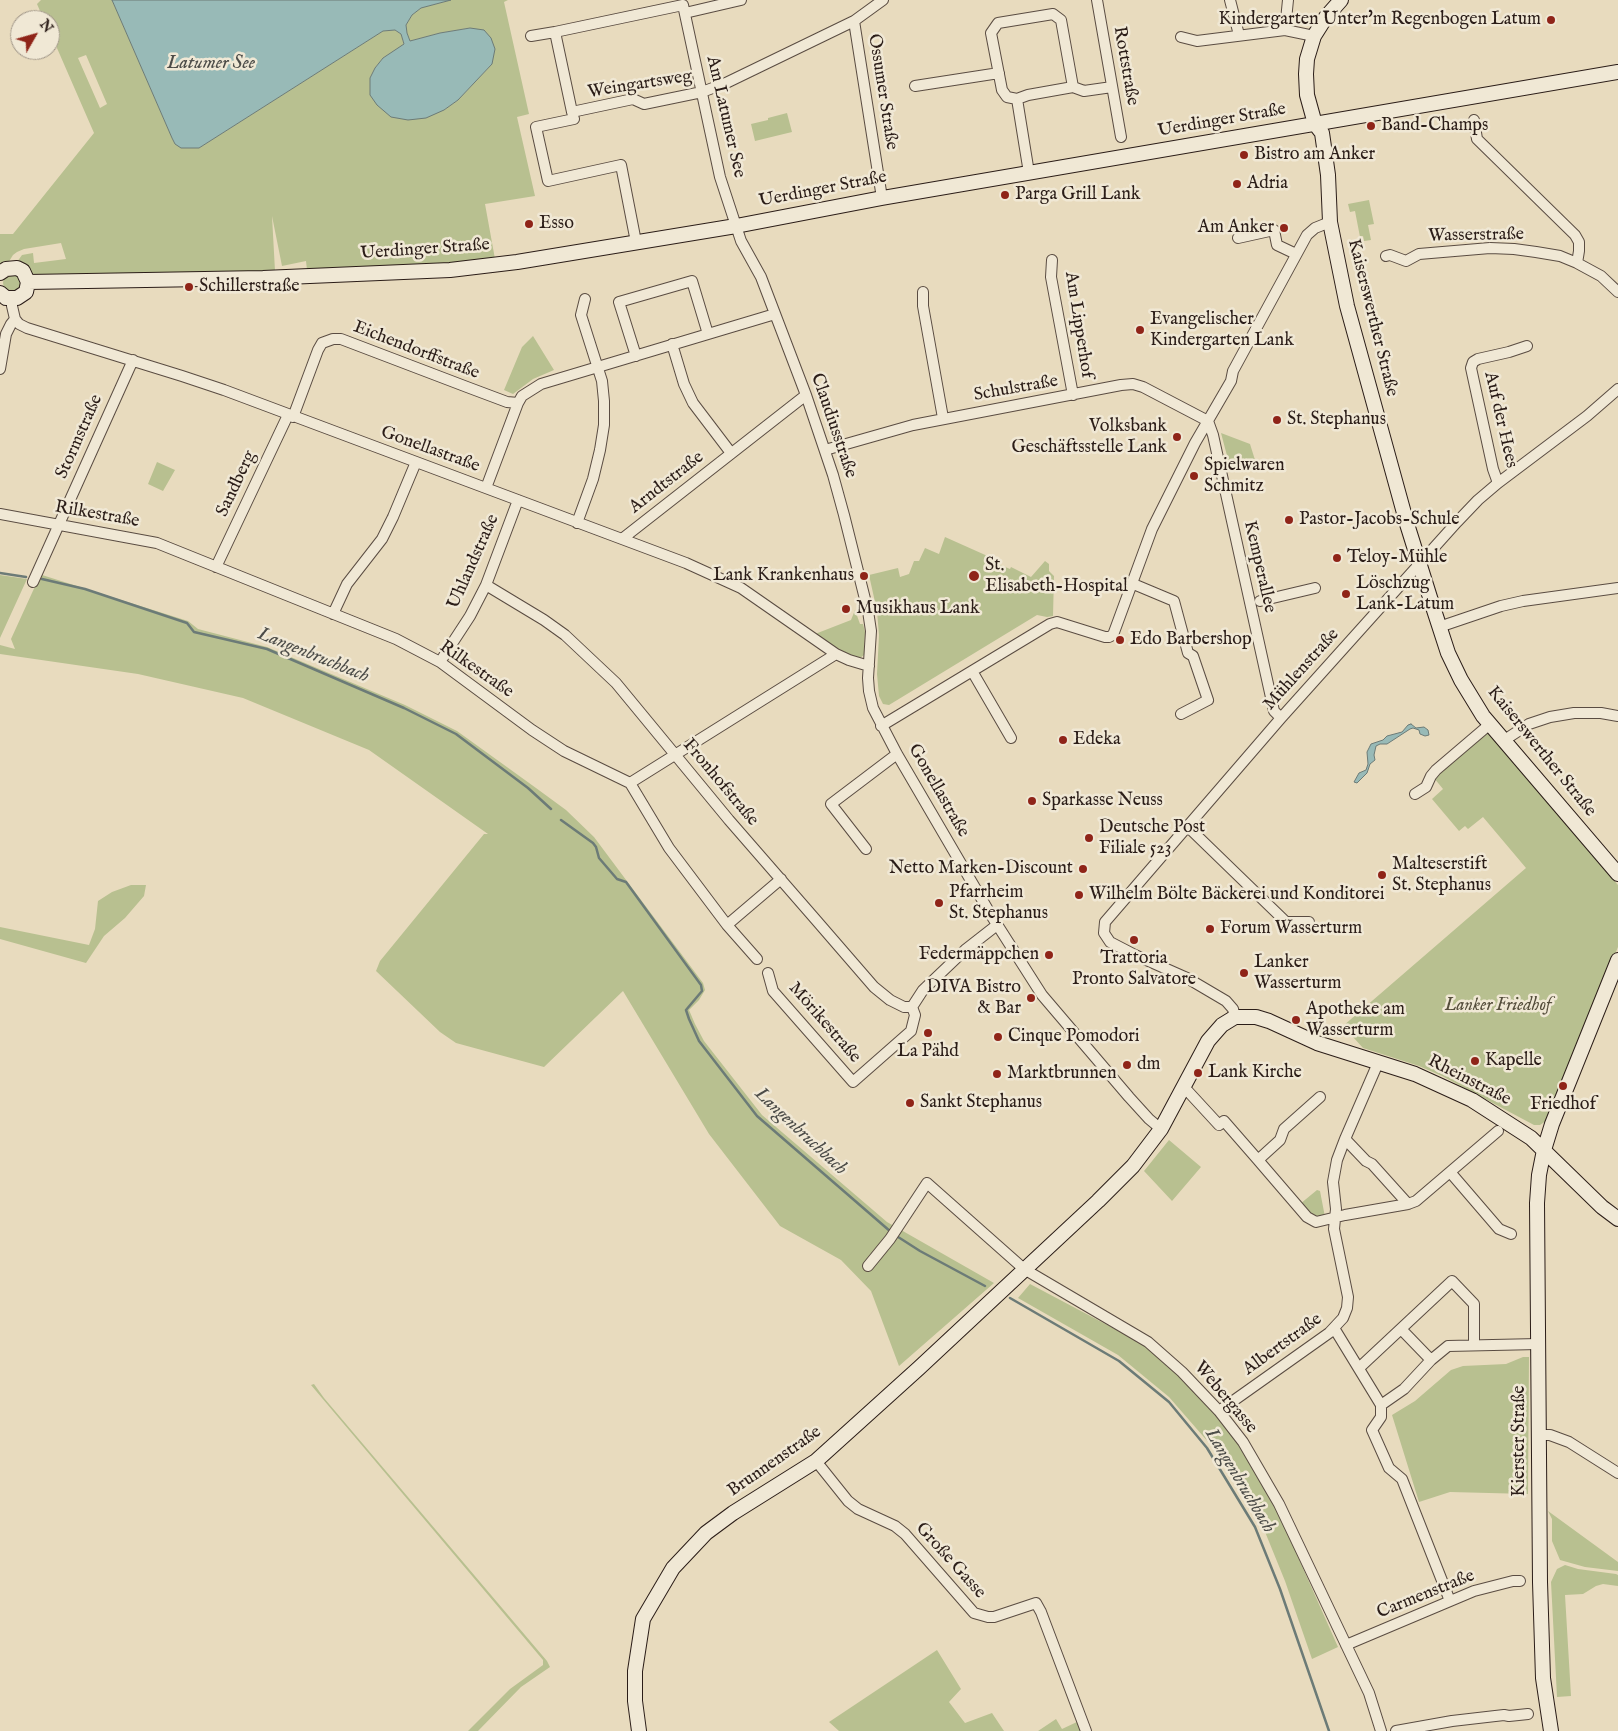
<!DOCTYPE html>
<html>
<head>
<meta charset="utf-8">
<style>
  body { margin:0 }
  #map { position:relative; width:1618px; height:1731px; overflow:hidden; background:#e8dbbe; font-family:"IM FELL English",serif }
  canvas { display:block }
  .north { position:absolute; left:10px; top:10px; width:50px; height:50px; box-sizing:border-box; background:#f0e8d5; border:1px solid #a19789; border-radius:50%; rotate:52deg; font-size:14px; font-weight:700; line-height:20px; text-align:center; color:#2b1d18 }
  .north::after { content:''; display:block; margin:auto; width:18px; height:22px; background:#8f2418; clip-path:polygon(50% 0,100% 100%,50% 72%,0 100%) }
</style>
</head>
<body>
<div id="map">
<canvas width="1618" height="1731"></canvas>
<div class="north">N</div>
</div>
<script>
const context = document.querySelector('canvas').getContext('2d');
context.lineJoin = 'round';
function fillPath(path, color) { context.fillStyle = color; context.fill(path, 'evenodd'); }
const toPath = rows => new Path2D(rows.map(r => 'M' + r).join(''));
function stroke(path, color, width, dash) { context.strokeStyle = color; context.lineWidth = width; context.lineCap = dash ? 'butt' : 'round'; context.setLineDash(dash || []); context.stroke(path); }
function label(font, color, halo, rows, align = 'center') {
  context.font = font + ' "IM FELL English",serif'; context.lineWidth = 5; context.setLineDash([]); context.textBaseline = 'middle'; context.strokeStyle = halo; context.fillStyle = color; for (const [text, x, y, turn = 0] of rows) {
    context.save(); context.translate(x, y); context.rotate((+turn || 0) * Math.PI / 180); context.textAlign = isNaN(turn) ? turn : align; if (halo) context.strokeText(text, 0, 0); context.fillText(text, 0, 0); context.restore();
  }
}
const green = toPath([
  [41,0,112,0,172,138,175,144,199,148,383,31,395,30,401,34,404,45,383,58,375,68,370,78,444,110,458,100,492,64,470,28,440,33,410,41,407,33,406,25,412,15,421,8,451,0,508,0,504,2,529,114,517,117,535,196,485,204,495,259,475,262,307,270,306,261,282,266,272,216,275,271,38,275,30,273,17,262,22,255,33,253,34,263,66,259,61,243,24,249,17,252,13,255,8,263,0,269,0,234,13,234,94,133,50,32,50,20,44,20,37,4],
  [86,55,107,104,100,108,78,58],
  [787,113,792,132,755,141,751,124,768,120,768,118],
  [1369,200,1374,224,1368,225,1371,240,1364,241,1363,236,1360,237,1355,211,1350,212,1348,204],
  '3 283a9 9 0 1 1 18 0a9 9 0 1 1-18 0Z',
  [533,336,554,370,533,379,513,394,504,390,522,347],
  [1221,433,1250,444,1255,460,1230,467],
  [157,462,175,470,163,491,148,484],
  [945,537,992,558,991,561,1010,569,1011,567,1031,577,1045,561,1049,564,1049,571,1054,576,1053,616,1047,617,1037,615,889,705,883,704,879,696,877,674,879,635,877,611,869,575,898,568,900,577,909,574,914,561,919,561,925,548,939,554],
  [0,575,27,579,0,638],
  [42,575,188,621,198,629,267,647,405,705,457,731,536,788,566,810,594,837,703,983,705,990,699,1000,689,1010,695,1024,704,1041,762,1115,887,1222,994,1283,899,1366,871,1291,841,1260,780,1226,709,1134,623,991,544,1067,456,1043,440,1032,376,971,380,961,484,834,488,834,369,750,243,698,138,674,0,654,0,645,15,649,11,639,37,582],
  [855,610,860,624,863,624,865,632,864,655,860,658,839,652,815,634,851,620],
  [1487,731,1618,885,1618,947,1546,1121,1540,1125,1534,1125,1442,1076,1419,1066,1363,1048,1343,1026,1526,868,1483,817,1468,829,1465,826,1459,831,1432,799,1443,789,1434,778],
  [131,885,146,885,144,896,125,918,104,936,86,963,0,939,0,927,89,945,95,929,98,901,112,892],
  [1169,1140,1201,1167,1172,1201,1144,1171],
  [1317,1190,1320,1191,1325,1217,1316,1218,1300,1204],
  [1030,1284,1145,1345,1179,1375,1214,1412,1240,1444,1274,1503,1338,1647,1312,1659,1285,1581,1261,1522,1209,1443,1169,1397,1118,1355,1018,1298],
  [1523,1357,1529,1357,1528,1494,1450,1492,1419,1502,1392,1415,1415,1401,1451,1370,1463,1366,1506,1364],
  [314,1384,324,1398,547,1661,550,1667,521,1687,478,1731,468,1731,510,1689,543,1665,543,1660,311,1385],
  [1548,1511,1618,1562,1618,1571,1585,1567,1560,1560,1552,1541,1552,1519],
  [1565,1565,1578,1569,1616,1574,1618,1575,1618,1586,1603,1584,1596,1586,1583,1594,1565,1595,1571,1696,1557,1697,1551,1582,1557,1569],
  [937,1650,961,1689,949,1702,965,1723,992,1713,1004,1731,839,1731,829,1722],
  [1056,1719,1062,1729,1079,1721,1082,1731,1038,1731]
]);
const water = toPath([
  [112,0,451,0,421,8,412,15,406,25,407,33,410,41,440,33,470,28,484,30,491,38,495,49,492,64,458,100,444,110,426,118,408,120,391,117,377,105,370,95,370,78,375,68,383,58,404,44,401,34,395,30,383,31,199,148,181,148,175,144,172,138,112,0],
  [1411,724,1416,728,1424,727,1428,730,1429,735,1425,736,1420,734,1419,730,1413,728,1410,729,1387,744,1380,744,1376,746,1374,755,1375,760,1370,764,1367,773,1357,783,1354,782,1359,773,1366,770,1368,764,1367,752,1371,744,1383,740,1387,736,1402,732,1408,725,1411,724]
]);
const stream = toPath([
  [0,573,26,577],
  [42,579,85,589,187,623,194,632,267,649,404,708,456,734,528,788,551,809],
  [561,820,593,843,596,847,599,858,617,879,626,882,701,985,702,991,686,1010,689,1019,699,1041,757,1116,891,1232],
  [895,1235,920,1251,985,1286],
  [1010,1298,1119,1361,1169,1402,1207,1448,1255,1527,1280,1589,1329,1731]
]);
const street = toPath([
  [1097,0,1121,137],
  [1230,0,1239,35],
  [685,13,741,0],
  [854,21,882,198],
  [1285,30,1288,0],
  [531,36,555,32],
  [1181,37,1197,41,1285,30,1314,36],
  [915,86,999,73],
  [1017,99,1007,97,1002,90,991,33,998,23,1053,14,1061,20,1073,87],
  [572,112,555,32,683,5,720,177,741,241,761,277,806,395,833,475,844,515,868,611,871,631,868,678,869,691,873,708,897,754,991,915,1042,995,1129,1097,1149,1119,1161,1129],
  [1474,120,1477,139,1575,235,1579,242,1579,251,1577,263],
  [1029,173,1017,99,1028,95,1073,87,1084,91,1112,87],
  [1238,238,1274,230,1277,245,1296,254],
  [636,242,621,165,548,181,536,127,574,119,572,112,633,99,644,104,702,92,726,83,854,21,883,0],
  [1386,256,1390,255,1406,261,1419,254,1490,248,1514,249,1536,252,1560,256,1577,263,1601,276,1618,292],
  [1052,260,1051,277,1073,395],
  [923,292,923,306,943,418],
  [12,299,12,306,15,319,19,324,27,328,182,376,224,390,686,563,741,588,836,654],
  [672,344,684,384,693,403,731,453],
  [636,356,619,302,692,281,708,334],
  [0,369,6,334,11,324,15,319],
  [293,417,318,350,322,343,333,339,341,339,467,387,507,402,518,403],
  [1208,421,1213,435,1274,711,1281,718],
  [825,450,913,425,1121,385,1133,384,1143,387,1208,421],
  [1498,483,1493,469,1471,368,1473,362,1478,359,1509,352,1527,346],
  [486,488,518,403,522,396,541,384,775,314],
  [0,514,157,543,396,639,440,662,532,730,564,751,630,783,836,654,849,660,869,666],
  [577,523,593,479,600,450,604,425,604,401,602,381,581,315,585,299],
  [622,539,806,395],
  [216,567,288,415],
  [33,582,133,360],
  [1131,583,1174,601,1188,653,1193,656,1208,700,1181,714],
  [486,585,544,620,565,635,616,683,729,820,816,920,874,987,890,1000,904,1007,912,1007,923,990,965,950,997,925],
  [1260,601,1315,588],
  [333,614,347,584,382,539,393,517,416,462],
  [1439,627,1501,606,1523,601,1618,588],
  [440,662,470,616,486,585,518,500],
  [972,671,1011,738],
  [881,726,1050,624,1057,622,1105,637,1109,637,1113,635,1152,529,1195,443,1231,381,1233,371,1307,235,1315,228,1330,222],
  [1503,741,1529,724,1550,717,1574,713,1601,713,1618,716],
  [630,783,669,848,727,925,757,959],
  [1415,794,1426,787,1431,776,1436,770,1490,724],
  [1187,826,1286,922,1309,922],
  [866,849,831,804,897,754],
  [727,925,781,879],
  [768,973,773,991,853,1082,911,1031,915,1015,912,1007],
  [1235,1017,1233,1009,1226,1001,1187,978,1135,955,1110,942,1104,933,1105,922,1281,718,1457,522,1478,500,1498,483,1587,416,1618,389],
  [1184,1087,1219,1125,1224,1121,1258,1160],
  [1320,1097,1284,1129,1280,1140,1258,1160,1307,1217,1316,1222,1345,1215,1408,1204,1416,1201,1498,1131],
  [1345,1139,1366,1161,1372,1164,1408,1204],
  [1450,1172,1499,1229,1511,1234],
  [868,1266,890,1239,927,1183,1024,1269,1148,1342,1182,1372,1219,1411,1243,1442,1279,1504,1369,1693,1381,1731],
  [1334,1328,1381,1405,1381,1417,1372,1430,1389,1468,1402,1479,1450,1601],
  [1401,1329,1431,1360],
  [1359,1368,1452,1281,1474,1304,1474,1345],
  [1381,1405,1404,1389,1431,1360,1448,1346,1538,1344],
  [1219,1411,1329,1333,1343,1318,1347,1308,1348,1297,1334,1229,1336,1209,1333,1182,1337,1160,1345,1139,1378,1063],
  [1538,1435,1550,1435,1569,1442,1618,1473],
  [816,1461,848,1501,858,1509,895,1526,905,1534,974,1613,988,1617,994,1617,1036,1603,1041,1612,1086,1731],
  [1346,1645,1474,1591,1513,1581,1520,1581],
  [1396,1731,1452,1721,1504,1715,1509,1716,1528,1714]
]);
const secondary = toPath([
  [1341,0,1326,17,1314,36,1307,59,1306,74,1307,95,1315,124,1322,133,1328,175,1330,222,1347,306,1407,524,1433,607,1448,653,1461,680,1483,716,1618,874],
  [0,273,6,269,17,268,23,271,28,282,26,292,17,298,6,298,0,293],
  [28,282,263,278,450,270,517,262,736,226,882,198,1618,72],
  [639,1731,635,1701,635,1671,643,1619,673,1568,706,1533,733,1513,816,1461,919,1368,1098,1201,1133,1166,1161,1129,1208,1041,1222,1025,1235,1017,1256,1017,1269,1021,1317,1043,1415,1074,1472,1100,1531,1138,1602,1207,1618,1219],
  [1551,1731,1543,1678,1540,1582,1537,1203,1539,1175,1544,1150,1552,1124,1618,960]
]);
const markers = [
  [1551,20,5,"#8f2418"],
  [1371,126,5,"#8f2418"],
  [1244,155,5,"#8f2418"],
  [1237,184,5,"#8f2418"],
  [1005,195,5,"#8f2418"],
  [529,224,5,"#8f2418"],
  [1284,228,5,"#8f2418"],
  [189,287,5,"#8f2418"],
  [1140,330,5,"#8f2418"],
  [1277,420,5,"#8f2418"],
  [1177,437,5,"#8f2418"],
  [1194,476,5,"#8f2418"],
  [1289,520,5,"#8f2418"],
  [1337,558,5,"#8f2418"],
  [864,576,5,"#8f2418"],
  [974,576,6,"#8f2418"],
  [1346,594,5,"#8f2418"],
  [846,609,5,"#8f2418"],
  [1120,640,5,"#8f2418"],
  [1063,740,5,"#8f2418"],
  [1032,801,5,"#8f2418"],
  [1089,838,5,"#8f2418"],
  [1083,869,5,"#8f2418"],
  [1382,875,5,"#8f2418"],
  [1079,895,5,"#8f2418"],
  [939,903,5,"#8f2418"],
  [1210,929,5,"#8f2418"],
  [1134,940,5,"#8f2418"],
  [1049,955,5,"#8f2418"],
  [1244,973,5,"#8f2418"],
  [1031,998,5,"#8f2418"],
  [1296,1020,5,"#8f2418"],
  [928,1033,5,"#8f2418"],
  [998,1037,5,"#8f2418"],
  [1475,1061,5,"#8f2418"],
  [1127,1065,5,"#8f2418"],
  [1198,1073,5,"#8f2418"],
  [997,1074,5,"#8f2418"],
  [1563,1086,5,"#8f2418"],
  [910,1103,5,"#8f2418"]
];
const poiNames = [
  ["Kindergarten Unter'm Regenbogen Latum",1541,20,"right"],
  ["Band-Champs",1381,126],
  ["Bistro am Anker",1254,155],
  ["Adria",1247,184],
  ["Parga Grill Lank",1015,195],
  ["Esso",539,224],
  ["Am Anker",1274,228,"right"],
  ["Schillerstraße",199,287],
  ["Evangelischer",1150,320],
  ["Kindergarten Lank",1150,341],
  ["St. Stephanus",1287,420],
  ["Volksbank",1167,427,"right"],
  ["Geschäftsstelle Lank",1167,448,"right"],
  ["Spielwaren",1204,466],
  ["Schmitz",1204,487],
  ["Pastor-Jacobs-Schule",1299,520],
  ["Teloy-Mühle",1347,558],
  ["St.",985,566],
  ["Elisabeth-Hospital",985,587],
  ["Lank Krankenhaus",854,576,"right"],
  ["Löschzug",1356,584],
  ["Lank-Latum",1356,605],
  ["Musikhaus Lank",856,609],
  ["Edo Barbershop",1130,640],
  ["Edeka",1073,740],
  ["Sparkasse Neuss",1042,801],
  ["Deutsche Post",1099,828],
  ["Filiale 523",1099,849],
  ["Malteserstift",1392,865],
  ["St. Stephanus",1392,886],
  ["Netto Marken-Discount",1073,869,"right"],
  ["Pfarrheim",949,893],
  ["St. Stephanus",949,914],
  ["Wilhelm Bölte Bäckerei und Konditorei",1089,895],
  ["Forum Wasserturm",1220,929],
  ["Federmäppchen",1039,955,"right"],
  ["Trattoria",1134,959,"center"],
  ["Pronto Salvatore",1134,980,"center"],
  ["Lanker",1254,963],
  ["Wasserturm",1254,984],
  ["DIVA Bistro",1021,988,"right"],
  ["& Bar",1021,1009,"right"],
  ["Apotheke am",1306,1010],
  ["Wasserturm",1306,1031],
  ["Cinque Pomodori",1008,1037],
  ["La Pähd",928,1052,"center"],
  ["Kapelle",1485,1061],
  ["dm",1137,1065],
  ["Lank Kirche",1208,1073],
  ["Marktbrunnen",1007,1074],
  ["Sankt Stephanus",920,1103],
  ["Friedhof",1563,1105,"center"]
];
const streetNames = [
  ["Rottstraße",1125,66,80],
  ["Weingartsweg",640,85,-9],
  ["Ossumer Straße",882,92,81],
  ["Am Latumer See",725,117,77],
  ["Uerdinger Straße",1222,121,-10],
  ["Uerdinger Straße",823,190,-11],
  ["Wasserstraße",1476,236,-1],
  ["Uerdinger Straße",425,250,-4],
  ["Kaiserswerther Straße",1372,318,76],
  ["Am Lipperhof",1078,325,81],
  ["Eichendorffstraße",416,351,21],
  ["Schulstraße",1016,389,-10],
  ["Auf der Hees",1500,420,77],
  ["Claudiusstraße",833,426,71],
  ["Stormstraße",80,437,-66],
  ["Gonellastraße",430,450,20],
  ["Arndtstraße",667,483,-38],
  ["Sandberg",237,484,-65],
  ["Rilkestraße",97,515,10],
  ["Uhlandstraße",474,562,-66],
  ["Kemperallee",1259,567,77],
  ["Rilkestraße",476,670,35],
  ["Mühlenstraße",1302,670,-48],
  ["Kaiserswerther Straße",1541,752,51],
  ["Fronhofstraße",720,783,50],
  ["Gonellastraße",938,791,60],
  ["Mörikestraße",824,1023,49],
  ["Rheinstraße",1469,1081,27],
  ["Albertstraße",1283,1345,-36],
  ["Webergasse",1225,1398,50],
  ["Kierster Straße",1520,1441,-90],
  ["Brunnenstraße",775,1462,-35],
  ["Große Gasse",950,1561,48],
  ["Carmenstraße",1426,1595,-22]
];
const parkNames = [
  ["Lanker Friedhof",1498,1006]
];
const waterNames = [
  ["Latumer See",211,64],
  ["Langenbruchbach",313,656,22],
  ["Langenbruchbach",800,1132,43],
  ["Langenbruchbach",1239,1481,59]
];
fillPath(green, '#b8c090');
fillPath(water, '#98bab7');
stroke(water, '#6c7b77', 1);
stroke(stream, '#6c7b77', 2.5);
stroke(street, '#5a4c42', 12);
stroke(secondary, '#2b1d18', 16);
stroke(street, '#f0e8d5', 10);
stroke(secondary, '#f0e8d5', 14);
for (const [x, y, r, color] of markers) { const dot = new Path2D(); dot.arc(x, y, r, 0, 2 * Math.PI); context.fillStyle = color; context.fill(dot); stroke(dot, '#f0e8d5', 2); }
label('18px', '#2b1d18', '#f0e8d5', poiNames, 'left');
label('18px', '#2b1d18', '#f0e8d5', streetNames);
label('italic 18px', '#554e3c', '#f0e8d5', parkNames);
label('italic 19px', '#4c4c48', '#f0e8d5', waterNames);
</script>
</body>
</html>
